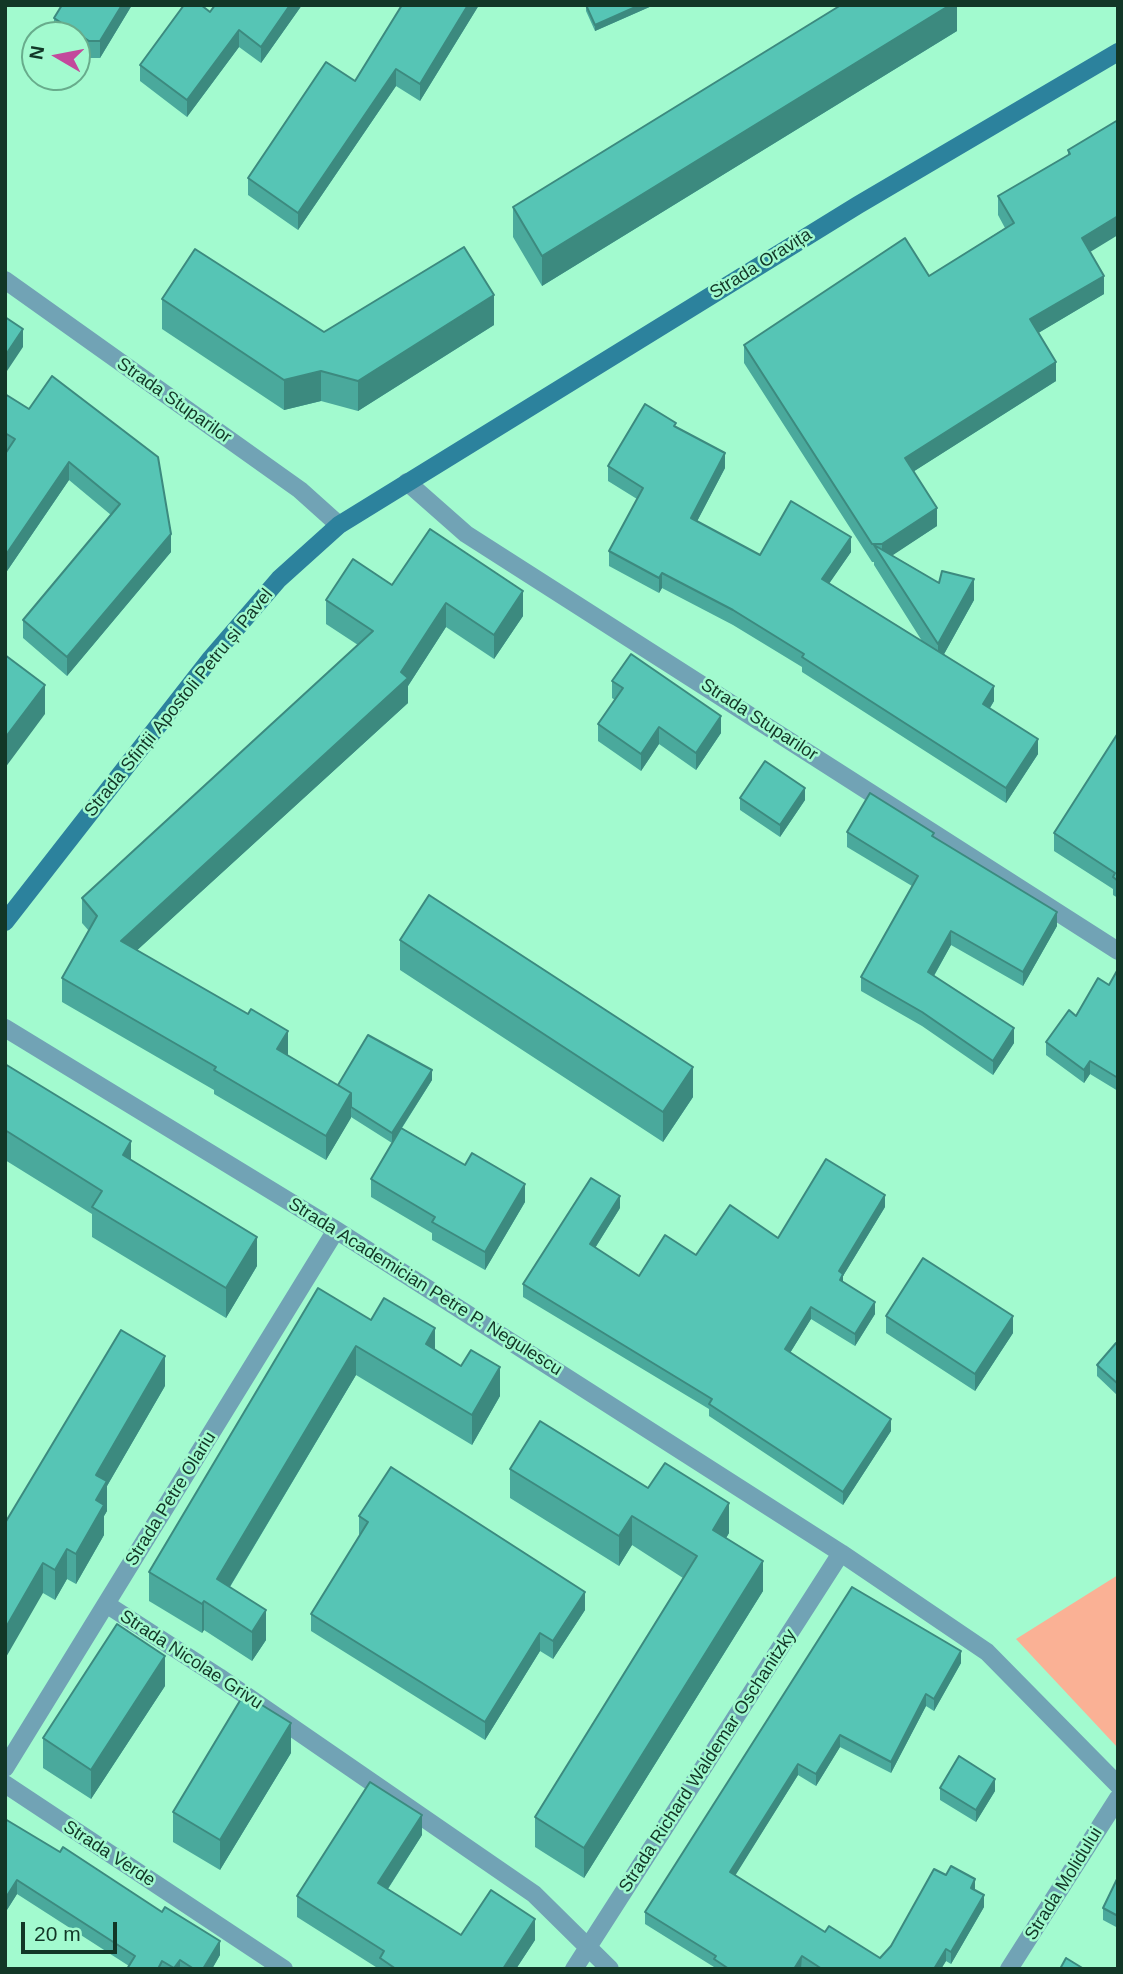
<!DOCTYPE html>
<html>
<head>
<meta charset="utf-8">
<style>
  body { margin:0 }
  #map { position:relative; width:1123px; height:1974px; overflow:hidden; background:#a2facf; font-family:Arial,sans-serif }
  canvas { display:block }
  .frame { position:absolute; inset:0; border:7px solid #123727; pointer-events:none }
  .north { position:absolute; left:21px; top:21px; width:70px; height:70px; box-sizing:border-box; background:#a2facf; border:2px solid #68ac8c; border-radius:50%; rotate:280deg; font-size:19px; font-weight:700; line-height:28px; text-align:center; color:#123727 }
  .north::after { content:''; display:block; margin:auto; width:24px; height:32px; background:#c3499c; clip-path:polygon(50% 0,100% 100%,50% 72%,0 100%) }
  .scale { position:absolute; left:21px; top:1922px; width:96px; height:32px; box-sizing:border-box; border:4px solid #123727; border-top:0; padding-left:9px; font-size:21px; line-height:24px; white-space:nowrap; color:#123727; -webkit-text-stroke:5px #a2facf; paint-order:stroke }
</style>
</head>
<body>
<div id="map">
<canvas width="1123" height="1974"></canvas>
<div class="frame"></div>
<div class="north">N</div>
<div class="scale">20 m</div>
</div>
<script>
const context = document.querySelector('canvas').getContext('2d');
context.lineJoin = 'round';
function fillPath(path, color) { context.fillStyle = color; context.fill(path, 'evenodd'); }
const toPath = rows => new Path2D(rows.map(r => 'M' + r).join(''));
function stroke(path, color, width, dash) { context.strokeStyle = color; context.lineWidth = width; context.lineCap = dash ? 'butt' : 'round'; context.setLineDash(dash || []); context.stroke(path); }
function label(font, color, halo, rows, align = 'center') {
  context.font = font + ' Arial,sans-serif'; context.lineWidth = 5; context.setLineDash([]); context.textBaseline = 'middle'; context.strokeStyle = halo; context.fillStyle = color; for (const [text, x, y, turn = 0] of rows) {
    context.save(); context.translate(x, y); context.rotate((+turn || 0) * Math.PI / 180); context.textAlign = isNaN(turn) ? turn : align; if (halo) context.strokeText(text, 0, 0); context.fillText(text, 0, 0); context.restore();
  }
}
const green = toPath([
  [1118,1575,1118,1748,1016,1639]
]);
const minor = toPath([
  [5,280,300,490,339,525],
  [407,482,466,534,1118,951],
  [5,1028,336,1230,841,1553,987,1652,1118,1785],
  [106,1604,219,1677,534,1894,610,1969],
  [5,1768,336,1230],
  [5,1784,284,1969],
  [574,1969,841,1553],
  [1009,1969,1118,1798]
]);
const secondary = toPath([
  [5,922,211,658,279,579,339,525,858,205,1118,52]
]);
const wall = toPath([
  [132,5,100,58,89,58,77,49,77,35,54,34,54,18],
  [302,5,261,63,239,47,187,117,140,81,140,65,210,12],
  [479,5,420,101,396,86,298,230,248,195,248,178,355,81],
  [586,5,654,5,595,31,586,11],
  [957,5,957,31,542,286,513,237,513,207],
  [1118,120,1090,252,1104,294,1038,333,1056,381,914,471,937,526,892,555,939,583,974,600,944,654,994,701,990,708,1038,754,1006,803,802,672,802,667,733,625,662,588,659,593,609,566,609,551,637,499,608,481,608,466,676,427,725,468,697,521,760,555,851,552,829,583,922,641,874,565,874,562,872,562,744,363,744,345,929,276,1005,228,998,215,998,196,1068,155,1068,150],
  [162,299,324,332,494,325,358,411,321,401,284,410,162,329],
  [5,394,171,552,67,676,23,638,23,620,111,515,69,480,5,574,5,454,7,452,5,451],
  [392,585,523,616,494,659,446,627,408,686,408,703,137,950,287,1056,338,1085,432,1080,402,1128,525,1202,485,1270,432,1240,432,1233,371,1197,371,1179,392,1143,351,1117,326,1160,214,1094,214,1090,62,1002,62,978,89,931,82,923,82,898,358,645,326,624,326,600],
  [612,681,721,733,696,770,659,744,641,771,598,741,598,724,615,700,612,698],
  [1118,733,1118,898,1113,895,1113,889,1054,851,1054,833],
  [740,798,805,800,780,837,740,810],
  [847,832,934,837,1057,926,1023,986,951,945,934,976,1014,1043,993,1075,922,1026,861,991,861,977,912,886,847,847],
  [400,940,693,1097,663,1142,400,970],
  [1118,969,1118,1091,1090,1074,1084,1083,1046,1055,1046,1042,1076,1016,1109,985],
  [5,1064,131,1160,257,1266,226,1318,92,1237,92,1214,5,1160],
  [885,1207,843,1276,843,1282,875,1314,855,1346,811,1319,790,1353,891,1431,843,1505,709,1416,709,1409,523,1297,523,1284,620,1208,595,1248,639,1276,696,1255,778,1238],
  [886,1316,1013,1333,975,1391,886,1333],
  [371,1320,435,1350,500,1396,472,1445,356,1375,230,1587,266,1640,252,1661,204,1630,202,1633,149,1601,149,1572],
  [1118,1344,1118,1396,1097,1376,1097,1365],
  [165,1386,107,1486,107,1511,104,1516,104,1535,76,1584,67,1579,55,1600,43,1593,5,1523],
  [510,1469,648,1488,729,1533,726,1538,763,1591,584,1878,535,1847,535,1817,683,1578,632,1545,619,1566,510,1498],
  [359,1516,585,1610,553,1659,540,1651,485,1740,311,1631,311,1614,360,1535,359,1534],
  [852,1587,961,1663,934,1711,926,1706,891,1773,840,1747,816,1786,798,1775,735,1875,825,1932,880,1958,975,1891,984,1907,951,1964,946,1961,941,1969,804,1969,802,1968,801,1969,714,1969,714,1967,645,1924,645,1912],
  [165,1686,91,1799,43,1768,43,1738],
  [291,1753,220,1870,173,1842,173,1812],
  [940,1788,995,1791,976,1822,940,1800],
  [5,1819,220,1955,212,1969,127,1969,129,1966,17,1894,5,1913],
  [422,1835,388,1889,461,1935,535,1940,516,1969,379,1969,297,1917,297,1896],
  [1118,1877,1118,1928,1103,1920,1103,1908]
]);
const shadedWall = toPath([
  [122,5,132,5,100,58,100,41],
  [290,5,302,5,261,63,261,47],
  [468,5,479,5,420,101,420,84],
  [640,5,654,5,595,31,595,25],
  [950,5,957,5,957,31,542,286,542,256],
  [239,30,239,47,187,117,187,100],
  [396,69,396,86,298,230,298,213],
  [1118,216,1118,235,1082,257,1082,238],
  [1104,276,1104,294,1030,338,1030,319],
  [494,295,494,325,358,411,358,381],
  [23,329,23,347,5,374,5,356],
  [1056,362,1056,381,905,477,905,458],
  [321,371,321,401,284,410,284,380],
  [725,453,725,468,691,533,691,518],
  [69,462,69,480,5,574,5,556],
  [937,508,937,526,884,561,882,557,882,544],
  [171,534,171,552,67,676,67,657],
  [851,537,851,552,822,594,822,579],
  [662,573,662,588,659,593,659,578],
  [974,579,974,600,938,665,938,644],
  [523,591,523,616,494,659,494,635],
  [446,603,446,627,408,686,408,703,121,965,121,941,401,672],
  [45,685,45,714,5,768,5,738],
  [994,686,994,701,983,719,983,704],
  [721,716,721,733,696,770,696,753],
  [659,727,659,744,641,771,641,754],
  [1038,739,1038,754,1006,803,1006,788],
  [805,788,805,800,780,837,780,825],
  [1057,912,1057,926,1023,986,1023,972],
  [951,931,951,945,928,986,928,972],
  [1014,1028,1014,1043,993,1075,993,1061],
  [288,1031,288,1055,277,1074,277,1049],
  [1090,1061,1090,1074,1084,1083,1084,1070],
  [693,1067,693,1097,663,1142,663,1112],
  [432,1070,432,1080,392,1143,392,1133],
  [351,1093,351,1118,326,1160,326,1136],
  [131,1141,131,1171,123,1155],
  [525,1184,525,1202,485,1270,485,1252],
  [885,1195,885,1207,843,1276,843,1287,840,1292,839,1271],
  [620,1196,620,1208,590,1256,590,1244],
  [257,1237,257,1266,226,1318,226,1288],
  [875,1302,875,1314,855,1346,855,1334],
  [811,1307,811,1319,785,1361,785,1349],
  [1013,1316,1013,1333,975,1391,975,1374],
  [435,1328,435,1357,426,1344],
  [356,1346,356,1375,217,1608,217,1579],
  [165,1356,165,1386,107,1486,107,1511,104,1516,104,1535,76,1584,76,1554,96,1475],
  [500,1367,500,1396,472,1445,472,1415],
  [891,1419,891,1431,843,1505,843,1492],
  [729,1503,729,1533,713,1560,713,1530],
  [632,1516,632,1545,619,1566,619,1536],
  [67,1549,67,1579,55,1600,55,1570],
  [763,1561,763,1591,584,1878,584,1848],
  [43,1563,43,1593,5,1659,5,1629],
  [585,1592,585,1610,553,1659,553,1641],
  [204,1601,204,1630,202,1633,202,1604],
  [266,1610,266,1640,252,1661,252,1632],
  [540,1633,540,1651,485,1740,485,1722],
  [961,1651,961,1663,934,1711,934,1699],
  [165,1656,165,1686,91,1799,91,1770],
  [926,1694,926,1706,891,1773,891,1762],
  [291,1723,291,1753,220,1870,220,1840],
  [840,1735,840,1747,816,1786,816,1774],
  [798,1764,798,1775,730,1884,730,1872],
  [995,1779,995,1791,976,1822,976,1810],
  [422,1815,422,1835,378,1904,378,1883],
  [975,1879,975,1891,971,1888],
  [17,1880,17,1894,5,1913,5,1899],
  [984,1895,984,1907,951,1964,951,1952],
  [535,1919,535,1940,516,1969,503,1969],
  [220,1941,220,1955,212,1969,203,1969],
  [946,1949,946,1961,941,1969,934,1969],
  [802,1956,801,1969,794,1969],
  [180,1960,180,1969,174,1969]
]);
const building = toPath([
  [62,5,122,5,100,41,89,41,54,18,62,5],
  [184,5,201,5,210,12,215,5,290,5,261,47,239,30,187,100,140,65,184,5],
  [402,5,468,5,420,84,396,69,298,213,248,178,326,62,355,81,402,5],
  [586,5,640,5,595,25,586,5],
  [841,5,950,5,542,256,513,207,841,5],
  [1118,120,1118,216,1082,238,1104,276,1030,319,1056,362,905,458,937,508,882,544,872,544,744,345,905,238,929,276,1014,223,998,196,1070,154,1068,150,1118,120],
  [464,247,494,295,358,381,321,371,284,380,162,299,195,249,324,332,464,247],
  [5,317,23,329,5,356,5,317],
  [52,376,158,457,171,534,67,657,23,620,120,504,69,462,5,556,5,454,15,439,5,433,5,394,29,409,52,376],
  [645,404,676,423,674,426,725,453,691,518,760,555,791,501,851,537,822,579,994,686,983,704,1038,739,1006,788,802,657,804,654,733,610,662,573,659,578,609,551,643,488,608,466,645,404],
  [430,529,523,591,494,635,446,603,401,672,408,678,121,941,248,1014,251,1009,288,1031,277,1049,351,1093,326,1136,214,1070,216,1067,62,978,97,916,82,898,373,631,326,600,353,559,392,585,430,529],
  [874,545,939,583,942,571,974,579,938,644,874,545],
  [631,654,721,716,696,753,659,727,641,754,598,724,623,688,612,681,631,654],
  [5,655,45,685,5,738,5,655],
  [1118,733,1118,881,1113,877,1115,873,1054,833,1118,733],
  [765,761,805,788,780,825,740,798,765,761],
  [870,793,934,833,932,836,1057,912,1023,972,951,931,928,972,1014,1028,993,1061,922,1012,861,977,918,876,847,832,870,793],
  [429,895,693,1067,663,1112,400,940,429,895],
  [1118,969,1118,1078,1090,1061,1084,1070,1046,1042,1069,1010,1076,1016,1098,978,1109,985,1118,969],
  [368,1035,432,1070,392,1133,351,1107,351,1093,338,1085,368,1035],
  [5,1064,131,1141,123,1155,257,1237,226,1288,92,1207,102,1191,5,1130,5,1064],
  [401,1128,465,1165,472,1153,525,1184,485,1252,432,1222,435,1217,371,1179,401,1128],
  [826,1159,885,1195,839,1271,843,1274,840,1280,875,1302,855,1334,811,1307,785,1349,891,1419,843,1492,709,1404,712,1399,523,1284,591,1178,620,1196,590,1244,639,1276,665,1235,696,1255,730,1205,778,1238,826,1159],
  [923,1258,1013,1316,975,1374,886,1316,923,1258],
  [318,1288,371,1320,384,1298,435,1328,426,1344,461,1366,471,1350,500,1367,472,1415,356,1346,217,1579,266,1610,252,1632,204,1601,202,1604,149,1572,318,1288],
  [121,1330,165,1356,96,1475,107,1481,96,1500,104,1505,76,1554,67,1549,55,1570,43,1563,5,1629,5,1523,121,1330],
  [1116,1343,1118,1344,1118,1384,1097,1365,1116,1343],
  [540,1421,648,1488,665,1463,729,1503,713,1530,763,1561,584,1848,535,1817,697,1556,632,1516,619,1536,510,1469,540,1421],
  [391,1467,585,1592,553,1641,540,1633,485,1722,311,1614,368,1522,359,1516,391,1467],
  [852,1587,961,1651,934,1699,926,1694,891,1762,840,1735,816,1774,798,1764,730,1872,825,1932,829,1926,880,1958,891,1946,934,1869,946,1875,951,1866,975,1879,971,1888,984,1895,951,1952,946,1949,934,1969,822,1969,802,1956,794,1969,729,1969,714,1959,716,1956,645,1912,852,1587],
  [117,1624,165,1656,91,1770,43,1738,117,1624],
  [244,1694,291,1723,220,1840,173,1812,244,1694],
  [959,1756,995,1779,976,1810,940,1788,959,1756],
  [370,1782,422,1815,378,1883,461,1935,491,1890,535,1919,503,1969,396,1969,380,1958,384,1951,297,1896,370,1782],
  [5,1819,60,1852,63,1847,162,1912,165,1907,220,1941,203,1969,194,1969,180,1960,174,1968,162,1961,158,1969,127,1969,135,1956,17,1880,5,1899,5,1819],
  [1118,1877,1118,1916,1103,1908,1118,1877],
  [1066,1958,1084,1969,1060,1969,1066,1958]
]);
const streetNames = [
  ["Strada Oravița",761,264,-32],
  ["Strada Stuparilor",174,401,35],
  ["Strada Sfinții Apostoli Petru și Pavel",179,703,-51],
  ["Strada Stuparilor",759,720,33],
  ["Strada Academician Petre P. Negulescu",425,1287,32],
  ["Strada Petre Olariu",171,1499,-58],
  ["Strada Nicolae Grivu",191,1660,33],
  ["Strada Richard Waldemar Oschanitzky",708,1761,-57],
  ["Strada Verde",109,1854,33],
  ["Strada Molidului",1064,1884,-58]
];
fillPath(green, '#fab195');
stroke(minor, '#71a3b5', 18);
stroke(secondary, '#2c829d', 18);
fillPath(wall, '#4aa99c');
fillPath(shadedWall, '#3c8a7f');
fillPath(building, '#56c5b5');
stroke(building, '#3c8a7f', 2);
label('18px', '#123727', '#a2facf', streetNames);
</script>
</body>
</html>
